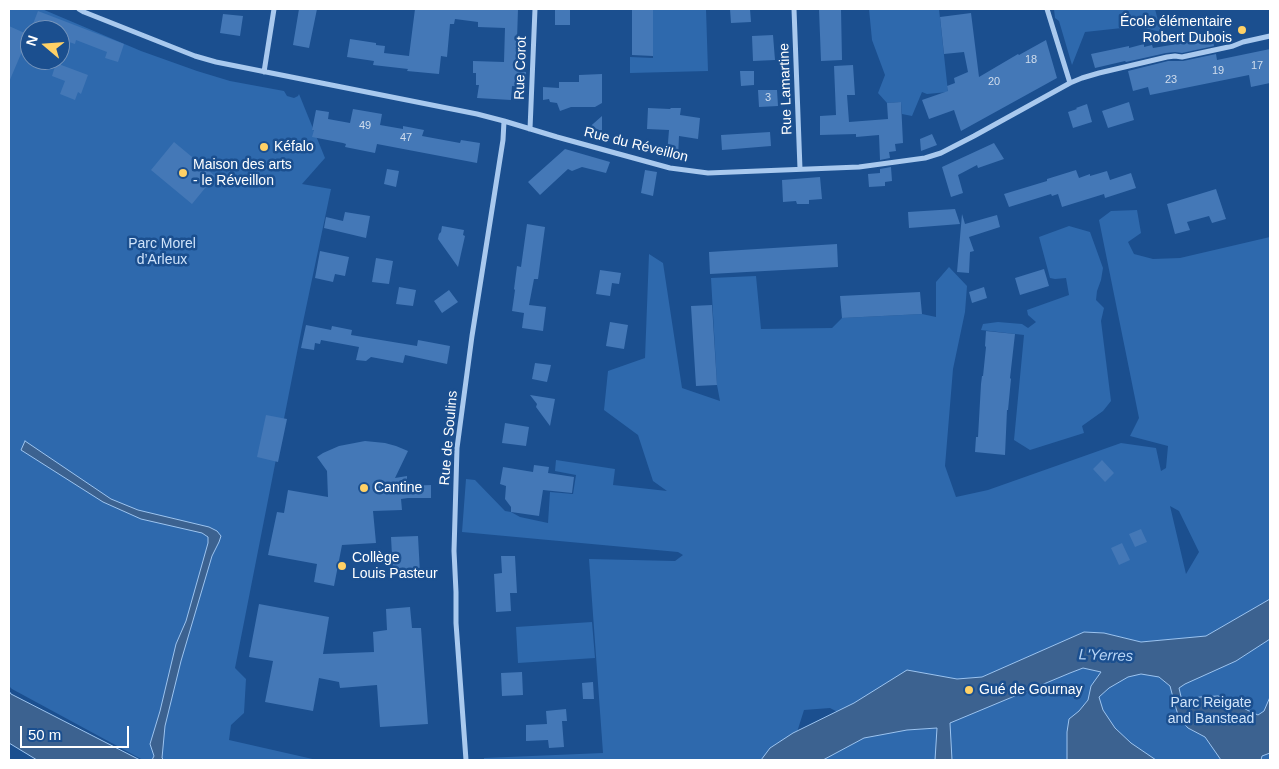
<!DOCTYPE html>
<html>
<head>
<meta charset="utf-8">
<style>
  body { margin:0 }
  #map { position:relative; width:1279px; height:769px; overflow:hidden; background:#1b4f8f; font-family:Helvetica,sans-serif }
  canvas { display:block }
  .frame { position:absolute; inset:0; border:10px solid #fff; pointer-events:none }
  .north { position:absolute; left:20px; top:20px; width:50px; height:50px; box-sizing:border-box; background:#1b4f8f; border:1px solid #7695bc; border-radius:50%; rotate:288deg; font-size:14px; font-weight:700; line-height:20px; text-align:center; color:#fff }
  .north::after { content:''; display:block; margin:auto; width:18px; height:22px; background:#ffd166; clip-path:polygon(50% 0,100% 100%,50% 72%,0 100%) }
  .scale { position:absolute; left:20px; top:726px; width:109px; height:22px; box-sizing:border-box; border:2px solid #fff; border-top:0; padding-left:6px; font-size:15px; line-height:18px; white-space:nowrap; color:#fff; -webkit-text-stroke:4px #1b4f8f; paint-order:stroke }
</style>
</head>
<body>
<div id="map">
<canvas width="1279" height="769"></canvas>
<div class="frame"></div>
<div class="north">N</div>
<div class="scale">50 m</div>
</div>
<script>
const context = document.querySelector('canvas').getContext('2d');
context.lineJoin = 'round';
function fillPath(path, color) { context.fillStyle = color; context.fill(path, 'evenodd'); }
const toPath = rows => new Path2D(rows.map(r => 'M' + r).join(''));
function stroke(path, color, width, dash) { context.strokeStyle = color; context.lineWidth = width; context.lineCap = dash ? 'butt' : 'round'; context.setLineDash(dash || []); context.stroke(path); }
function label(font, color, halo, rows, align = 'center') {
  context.font = font + ' Helvetica,sans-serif'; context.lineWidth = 5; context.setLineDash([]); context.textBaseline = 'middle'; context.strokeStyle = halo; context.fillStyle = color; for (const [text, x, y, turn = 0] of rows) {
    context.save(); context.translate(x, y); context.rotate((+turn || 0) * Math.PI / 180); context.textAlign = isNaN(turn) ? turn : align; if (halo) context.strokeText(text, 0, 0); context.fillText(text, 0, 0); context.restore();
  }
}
const green = toPath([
  [9,9,42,9,141,51,197,71,230,81,284,91,287,96,294,98,298,96,299,94,325,158,302,184,331,189,302,327,235,668,246,679,244,713,231,725,229,740,317,760,143,760,12,689,9,686],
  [30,30,60,30,60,60,30,60],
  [653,9,706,9,708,71,630,73,630,57,653,58],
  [869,9,939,9,948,92,927,94,922,92,912,116,902,114,901,102,887,103,878,93,885,75,872,40],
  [1054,9,1155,9,1161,32,1131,25,1122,28,1085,32,1072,65,1059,21,1055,18],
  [1137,210,1141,233,1128,242,1134,254,1153,259,1180,258,1270,237,1270,599,1207,636,1141,642,1104,633,1084,632,982,677,957,679,907,670,849,718,830,708,804,710,792,748,775,760,484,760,484,758,603,753,589,559,675,561,683,555,678,552,462,532,466,479,475,480,505,511,511,512,520,517,548,523,550,492,573,494,576,475,555,471,556,460,615,469,613,485,667,491,653,481,638,435,604,410,608,371,645,358,649,254,663,263,682,388,720,401,717,385,711,278,756,276,761,329,832,328,842,318,922,314,936,317,936,282,949,267,967,286,965,312,953,369,945,466,956,497,988,490,1121,443,1156,448,1161,471,1166,468,1168,446,1130,436,1139,418,1099,220,1111,211],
  [1170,506,1179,511,1199,552,1186,574],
  [1069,226,1090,232,1103,268,1101,280,1097,291,1096,300,1104,308,1101,321,1111,401,1103,411,1082,426,1084,433,1030,450,1014,440,1024,335,981,330,983,324,998,322,1022,324,1028,328,1036,322,1028,315,1027,310,1069,295,1066,278,1055,279,1050,278,1039,237],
  [592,622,595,658,518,663,516,627],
  [1270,639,1270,760,823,760,864,738,907,730,937,728,1070,673,1083,668,1096,671,1236,661]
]);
const water = toPath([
  [25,441,111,499,138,510,209,527,217,531,221,536,219,542,212,556,181,661,165,726,162,758,164,760,152,760,154,756,150,744,160,711,176,644,186,621,208,543,208,537,202,533,141,519,103,502,21,450,25,441],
  [1270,599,1270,639,1236,661,1185,684,1179,688,1182,701,1200,697,1218,696,1233,700,1247,710,1258,715,1264,711,1270,697,1270,753,1262,756,1261,760,1221,760,1205,737,1188,728,1179,718,1175,705,1170,686,1159,677,1141,674,1128,677,1109,688,1099,697,1103,710,1115,728,1131,743,1156,760,1067,760,1067,732,1069,719,1079,711,1088,700,1091,686,1101,672,1083,668,1070,673,950,723,952,760,935,760,937,728,907,730,864,738,823,760,761,760,770,748,793,733,854,703,907,670,957,679,982,677,1084,632,1104,633,1141,642,1206,636,1270,599],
  [9,691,11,694,140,760,37,760,9,743,9,691]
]);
const building = toPath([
  [299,9,317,9,309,48,293,45],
  [415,9,518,9,516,71,526,72,526,87,512,86,511,100,477,98,479,85,476,85,476,73,473,73,473,61,504,62,505,28,478,27,478,22,455,19,454,24,450,24,447,57,441,56,439,74,407,71,408,69,373,65,374,61,347,57,350,39,376,43,376,45,385,46,384,53,409,56],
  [555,9,570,9,570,25,555,25],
  [632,9,653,9,653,56,632,55],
  [730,9,750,9,751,22,731,23],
  [819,9,841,9,842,60,821,61],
  [38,11,124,44,118,62,105,58,107,52,76,40,75,44,60,39,60,30,50,30,33,24],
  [971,13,979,77,1018,54,1019,55,1046,40,1057,78,961,131,954,110,929,119,922,100,948,91,947,86,955,83,954,78,968,72,964,52,944,54,940,17],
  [223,14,243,16,240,36,220,33],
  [9,26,29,35,9,82],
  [1211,32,1214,46,1182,53,1175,52,1166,53,1126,62,1125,61,1095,68,1091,54,1129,46,1129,48,1144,44,1144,47,1152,45,1153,48,1189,42,1188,37],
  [773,35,775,60,753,61,752,36],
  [1270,49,1270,83,1251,87,1249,75,1150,95,1148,87,1133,91,1128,71,1168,61,1183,61,1216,54,1217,60],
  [56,63,88,75,81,94,78,92,75,100,60,94,65,81,52,76],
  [853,65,855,95,847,95,849,122,888,119,887,103,901,102,903,143,895,144,896,151,889,152,890,158,880,160,879,135,856,137,856,134,820,135,820,116,836,115,834,66],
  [740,71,754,71,754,85,741,86],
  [602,74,602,103,595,107,571,107,560,111,557,103,550,102,549,99,543,100,543,87,559,88,559,82,579,82,579,75],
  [758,90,777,90,778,106,759,107],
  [1129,102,1134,120,1108,128,1102,111],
  [1087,104,1092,122,1073,128,1068,112,1077,109,1076,108],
  [648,108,670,109,671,108,681,108,680,115,700,118,698,139,679,136,678,158,667,155,669,130,647,129],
  [353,109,382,114,380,125,403,129,403,126,424,130,422,136,460,143,461,140,480,143,477,163,377,144,375,153,345,147,346,144,343,143,312,137,314,130,312,130,316,110,329,112,328,119,350,123],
  [602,116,602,137,585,131],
  [770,132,771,146,722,150,721,135],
  [932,134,937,145,921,151,920,139],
  [174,142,215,176,192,204,151,170],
  [994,143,1004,159,978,168,977,165,958,175,963,193,951,197,942,167],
  [565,149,610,162,606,173,582,167,572,171,568,169,540,195,528,182],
  [891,167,892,181,885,182,885,186,869,187,868,174,880,173,880,169],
  [387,169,399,171,396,187,384,184],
  [645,170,657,172,653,196,641,193],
  [1076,170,1079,178,1090,174,1090,176,1107,171,1110,180,1131,173,1136,188,1105,198,1104,194,1062,207,1058,194,1052,196,1051,194,1009,207,1004,194,1047,181,1047,179],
  [820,177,822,199,809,200,809,204,797,204,796,201,783,202,782,180],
  [1216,189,1226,219,1212,223,1209,216,1187,222,1190,230,1175,234,1167,204],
  [955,209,960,224,909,228,908,212],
  [345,212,370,216,366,238,324,228,326,217,343,221],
  [962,214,965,224,997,215,1000,227,969,237,974,251,970,252,969,273,957,272],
  [527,224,545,227,538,279,534,279,529,305,546,307,543,331,522,328,524,313,512,311,515,290,514,289,517,266,521,267],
  [442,226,464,230,463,235,465,236,458,267,438,239,439,234,441,232],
  [837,244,838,267,710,274,709,252],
  [320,251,349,257,345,276,335,274,333,282,315,278],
  [376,258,393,261,389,284,372,282],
  [1044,269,1049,286,1020,295,1015,278],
  [600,270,621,273,619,284,612,283,610,296,596,294],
  [399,287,416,290,413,306,396,304],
  [984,287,987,298,972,303,969,292],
  [449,290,458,302,442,313,434,301],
  [920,292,922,314,842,318,840,296],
  [712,305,717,385,696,386,691,306],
  [610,322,628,325,624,349,606,346],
  [306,325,331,330,332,326,352,330,351,335,417,346,418,340,450,346,447,364,405,355,403,363,371,357,366,361,356,360,359,347,321,340,320,344,315,343,314,350,301,348],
  [986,331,1015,334,1010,378,1011,379,1008,410,1007,410,1005,455,975,452,976,437,978,437,981,384,982,376,983,376,986,347,985,346],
  [535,363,551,365,547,382,532,379],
  [530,395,555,399,550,426,536,407,537,404],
  [266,415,287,419,278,462,257,457],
  [505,423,529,427,526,446,502,443],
  [365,441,385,443,396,446,408,451,395,478,407,476,407,486,431,485,431,498,408,498,401,499,402,510,373,511,376,543,342,545,334,586,314,582,317,564,268,555,277,512,284,513,288,490,328,497,327,471,317,457,323,453,339,446],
  [1102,460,1114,473,1105,482,1093,469],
  [534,465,549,467,548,473,574,477,572,493,543,490,539,516,511,512,511,507,505,499,506,486,500,484,503,467,533,472],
  [1141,529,1147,542,1135,547,1129,534],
  [418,536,420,573,393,574,391,537],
  [1122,543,1130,560,1119,565,1111,548],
  [501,556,515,556,517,593,510,593,511,611,496,612,494,574,502,573],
  [259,604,329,617,323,654,374,652,373,632,387,630,386,609,410,607,412,628,421,628,428,724,380,727,377,685,340,688,339,682,319,678,313,711,265,702,273,661,249,657],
  [522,672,523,695,502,696,501,673],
  [593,682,594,699,583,699,582,683],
  [566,709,567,721,562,721,564,747,549,748,548,740,526,741,526,725,547,724,546,711]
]);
const minor = toPath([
  [79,9,84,12,195,56,216,62,477,114,504,121,557,137,670,168,708,173,859,167,925,158,941,153,974,136,1070,83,1082,78,1099,73,1167,57,1175,56,1182,57,1233,46,1243,42,1270,36],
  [794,9,800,169],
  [1047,9,1070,83],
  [264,72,274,9],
  [530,129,535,9],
  [466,760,456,623,456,592,454,551,457,448,472,336,503,140,504,121]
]);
const markers = [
  [1242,30,5,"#ffd166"],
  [264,147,5,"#ffd166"],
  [183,173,5,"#ffd166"],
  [364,488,5,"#ffd166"],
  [342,566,5,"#ffd166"],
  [969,690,5,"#ffd166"]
];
const numberNames = [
  ["18",1031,60],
  ["17",1257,66],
  ["19",1218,71],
  ["23",1171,80],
  ["20",994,82],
  ["3",768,98],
  ["49",365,126],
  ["47",406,138]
];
const poiNames = [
  ["École élémentaire",1232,22,"right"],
  ["Robert Dubois",1232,38,"right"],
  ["Kéfalo",274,147],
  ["Maison des arts",193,165],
  ["- le Réveillon",193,181],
  ["Cantine",374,488],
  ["Collège",352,558],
  ["Louis Pasteur",352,574],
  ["Gué de Gournay",979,690]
];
const streetNames = [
  ["Rue Corot",521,68,-88],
  ["Rue Lamartine",786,89,-92],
  ["Rue du Réveillon",636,145,14],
  ["Rue de Soulins",449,438,-85]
];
const parkNames = [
  ["Parc Morel",162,244],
  ["d’Arleux",162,260],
  ["Parc Reigate",1211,703],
  ["and Banstead",1211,719]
];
const waterNames = [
  ["L'Yerres",1106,656,2]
];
fillPath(green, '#2e69ad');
fillPath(water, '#3c6290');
stroke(water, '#9cc4f0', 1);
fillPath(building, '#4478b7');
stroke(minor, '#a9c9ee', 5);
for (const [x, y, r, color] of markers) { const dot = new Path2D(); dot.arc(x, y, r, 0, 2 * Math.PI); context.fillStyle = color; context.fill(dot); stroke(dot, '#1b4f8f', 2); }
label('11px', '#d0dded', null, numberNames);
label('14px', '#fff', '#1b4f8f', poiNames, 'left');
label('14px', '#fff', '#1b4f8f', streetNames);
label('14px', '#cfe3fa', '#1b4f8f', parkNames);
label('italic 15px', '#b5d3f5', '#1b4f8f', waterNames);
</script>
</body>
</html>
